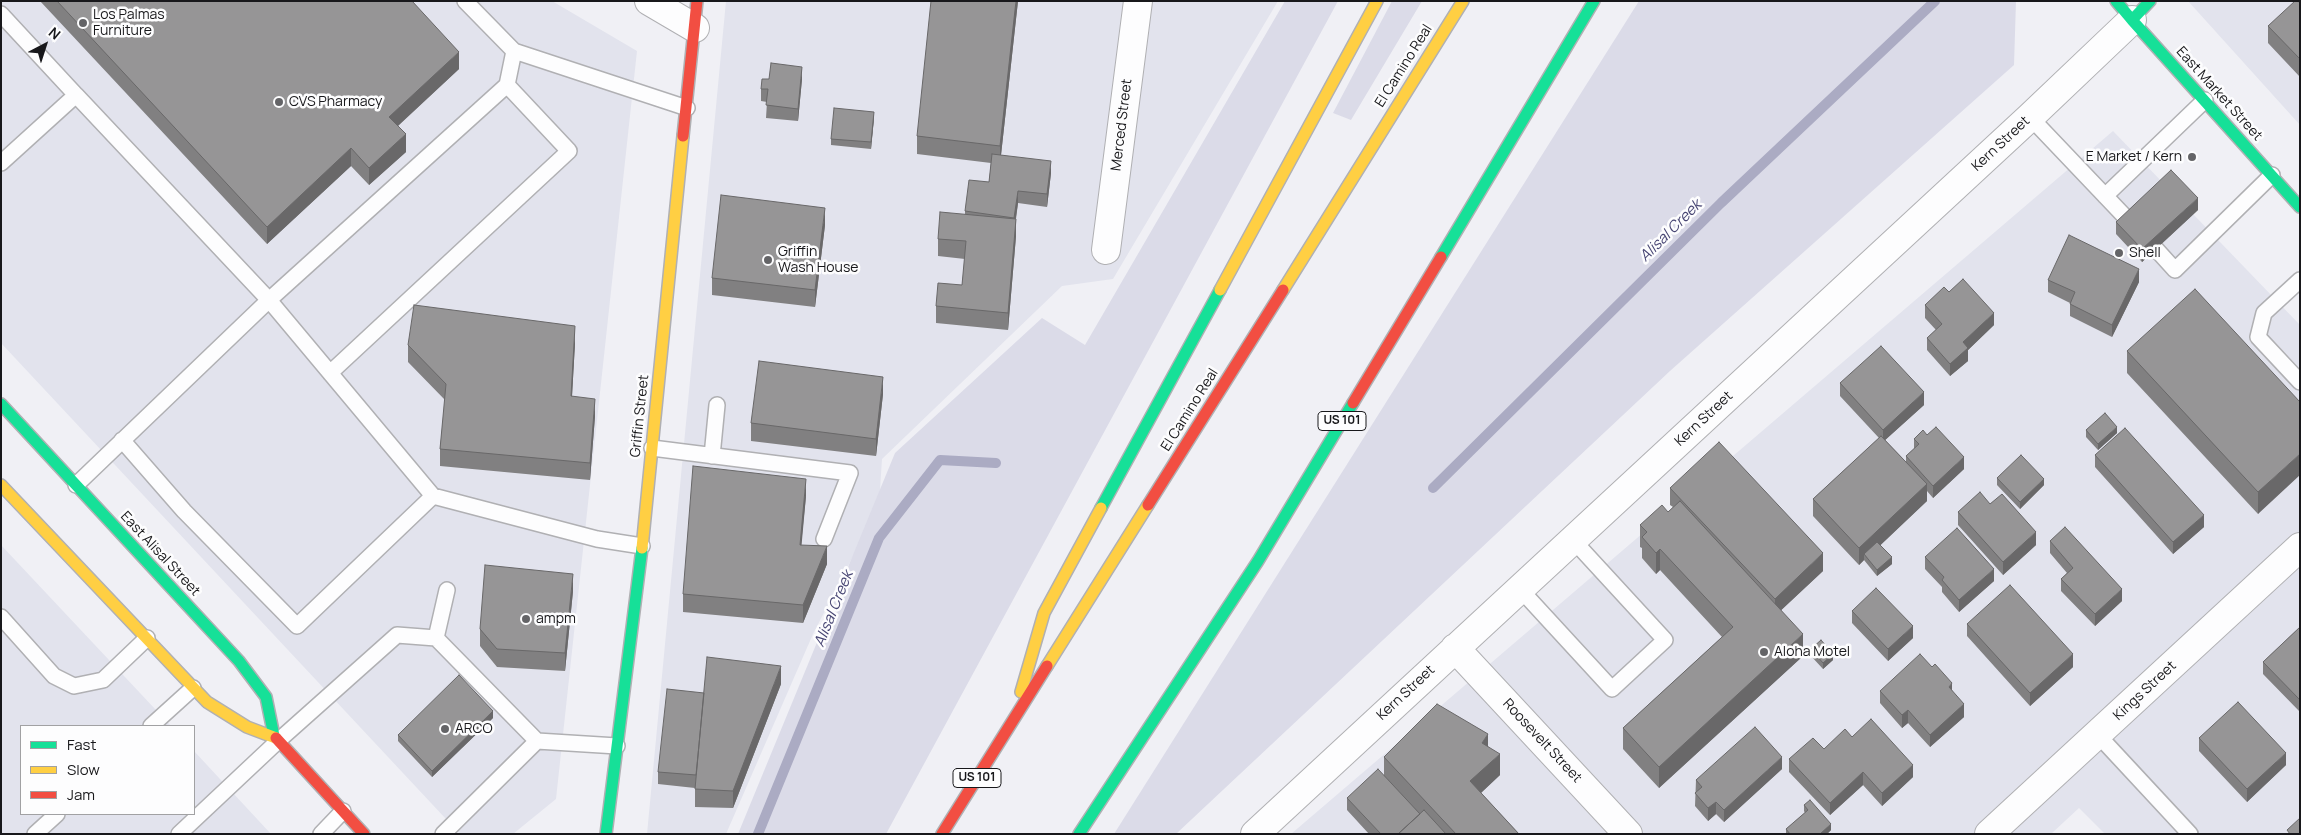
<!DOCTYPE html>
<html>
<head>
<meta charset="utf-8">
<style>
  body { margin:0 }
  #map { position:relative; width:2301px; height:835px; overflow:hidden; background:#f0f0f5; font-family:Manrope,sans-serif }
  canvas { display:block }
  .frame { position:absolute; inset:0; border:2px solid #18181b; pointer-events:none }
  .legend { position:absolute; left:20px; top:725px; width:175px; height:90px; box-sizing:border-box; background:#fdfdfe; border:1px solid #a1a1a3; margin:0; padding:6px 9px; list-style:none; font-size:15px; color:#18181b }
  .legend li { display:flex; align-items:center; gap:10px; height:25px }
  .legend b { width:25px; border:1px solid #a1a1a3 }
  .north { position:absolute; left:20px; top:20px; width:50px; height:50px; -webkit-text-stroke:4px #fdfdfe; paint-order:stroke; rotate:40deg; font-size:14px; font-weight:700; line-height:20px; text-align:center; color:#18181b }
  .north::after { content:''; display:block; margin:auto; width:18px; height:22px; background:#18181b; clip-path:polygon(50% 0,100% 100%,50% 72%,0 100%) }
</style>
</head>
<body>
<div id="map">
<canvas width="2301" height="835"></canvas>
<div class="frame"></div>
<ul class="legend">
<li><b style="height:6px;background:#16e098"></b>Fast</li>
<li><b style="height:6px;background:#ffcf43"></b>Slow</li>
<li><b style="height:6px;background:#f24e42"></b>Jam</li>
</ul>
<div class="north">N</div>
</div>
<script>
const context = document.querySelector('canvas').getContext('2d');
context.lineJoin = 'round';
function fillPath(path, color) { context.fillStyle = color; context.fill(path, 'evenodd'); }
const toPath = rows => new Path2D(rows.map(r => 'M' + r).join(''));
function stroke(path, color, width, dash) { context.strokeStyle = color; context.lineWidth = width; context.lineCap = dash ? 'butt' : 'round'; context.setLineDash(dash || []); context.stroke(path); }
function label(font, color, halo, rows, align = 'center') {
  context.font = font + ' Manrope,sans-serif'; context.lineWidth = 5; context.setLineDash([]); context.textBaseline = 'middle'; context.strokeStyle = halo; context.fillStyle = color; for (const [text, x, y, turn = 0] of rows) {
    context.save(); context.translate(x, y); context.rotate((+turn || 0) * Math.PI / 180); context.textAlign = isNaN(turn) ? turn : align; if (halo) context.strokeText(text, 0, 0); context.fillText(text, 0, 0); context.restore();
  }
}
const built = toPath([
  [1,1,552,1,637,51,556,799,513,834,460,834,1,343],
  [726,1,1278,1,1113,279,1062,286,882,459,879,506,813,634,726,834,647,834],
  [2188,1,2300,1,2300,125],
  [2113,131,2300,325,2300,834,2105,834,2079,808,2051,834,1291,834],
  [1,545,171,726,21,726,21,814,194,814,194,751,271,834,1,834]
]);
const green = toPath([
  [1285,1,1338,1,886,834,738,834,895,453,1042,318,1085,345],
  [1392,1,1422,1,1351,120,1333,113],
  [1639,1,2016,1,2014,65,1670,371,1176,834,1114,834]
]);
const stream = toPath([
  [1433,488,1721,203,1935,1],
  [758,834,879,538,940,460,996,463]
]);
const lane = toPath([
  [465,1,514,51,507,85,269,300,433,496,597,539,642,546],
  [1,14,76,95],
  [514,51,687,108],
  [2030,117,2129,221],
  [1,163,76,95,269,300,76,485],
  [2105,196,2205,100],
  [2156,249,2175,270,2272,175],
  [2300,280,2264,313,2258,337,2300,382],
  [330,373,569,151,507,85],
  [122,440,184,511,297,626,433,496],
  [652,448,850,473,824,539],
  [712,456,717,405],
  [1520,589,1612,689,1665,640,1573,540],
  [447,590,436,638,537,741],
  [1,617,54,676,74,686,103,680,147,638],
  [151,726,193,688],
  [2098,735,2190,834],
  [35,834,57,814],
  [179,834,278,741,397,635,436,638],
  [321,834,343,811],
  [443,834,537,741,617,746]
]);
const street = toPath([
  [649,1,695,28],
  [1106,250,1138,1],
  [1455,648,1628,834],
  [1255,834,2030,117,2132,20],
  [1989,834,2300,547]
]);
const fast = toPath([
  [2116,1,2132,20,2150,1],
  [2132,20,2300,207],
  [1441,257,1594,1],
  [1,404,239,661,266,697,274,736],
  [1101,508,1220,290],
  [606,834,642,548],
  [1079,834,1258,561,1353,403]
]);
const slow = toPath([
  [1220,290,1377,1],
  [1283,290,1463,1],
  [1,485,207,702,247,727,276,738],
  [642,548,683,136],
  [1047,666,1148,505],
  [1021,692,1044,613,1101,508]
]);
const jam = toPath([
  [683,136,697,1],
  [1353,403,1441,257],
  [1148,505,1283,290],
  [276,738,364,834],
  [942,834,1047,666]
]);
const wall = toPath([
  [40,1,412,1,459,69,398,126,406,152,369,185,351,166,267,244],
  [1018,1,1001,155,1051,173,1047,207,1018,203,1016,219,1016,236,1008,330,936,323,936,306,962,285,965,259,938,256,938,239,965,214,965,211,989,182,991,163,917,154,917,136],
  [2300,2,2300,77,2268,43,2268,26],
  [769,79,802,79,798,121,766,118,767,102,761,101,761,89],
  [874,118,871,149,831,145,831,139],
  [2198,210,2142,262,2116,234,2116,222],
  [825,225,815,307,712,295,712,278],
  [2048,280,2139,282,2112,337,2070,316,2070,303,2048,292],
  [1949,292,1994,325,1968,350,1968,361,1950,376,1927,350,1927,338,1936,330,1925,318,1925,305],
  [575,343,572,396,595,416,590,480,440,466,440,449,445,400,408,362,408,345],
  [2127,351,2300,402,2258,514,2127,373],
  [1840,383,1924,405,1885,440,1906,462,1906,456,1914,449,1914,439,1964,469,1933,498,1927,491,1927,501,1880,545,1892,564,1877,576,1864,560,1859,565,1813,516,1813,499,1879,438,1840,396],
  [883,394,876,456,751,441,751,423],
  [2086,430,2117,433,2098,450,2086,437],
  [2095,455,2204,527,2173,554,2095,467],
  [1997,478,2044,485,2020,509,1997,485],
  [1670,488,1823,571,1781,610,1803,656,1659,788,1623,749,1623,728,1722,637,1660,570,1656,574,1642,558,1642,548,1640,547,1640,525,1668,512,1673,507,1670,505],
  [806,496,801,545,827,564,803,623,683,612,683,594],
  [1990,504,2036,545,2003,575,1958,525,1958,512],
  [2050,541,2122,601,2095,626,2061,591,2061,579,2067,573,2050,553],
  [1925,557,1994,581,1959,612,1942,592,1942,587,1925,569],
  [573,591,565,671,497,667,480,646,480,629],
  [1852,611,1913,638,1888,661,1852,623],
  [1967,624,2073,667,2030,706,1967,636],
  [2300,627,2300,712,2263,674,2263,662],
  [1811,649,1833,660,1823,669,1811,656],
  [781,684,733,808,695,807,695,788,658,784,658,772,704,693],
  [1952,690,1964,717,1930,747,1908,723,1902,728,1880,703,1880,691],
  [493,718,432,777,398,741,398,735],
  [1852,737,1913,777,1882,806,1863,785,1830,815,1789,772,1789,759,1824,749],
  [2199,738,2286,765,2247,802,2199,751],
  [1488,746,1500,775,1481,793,1519,834,1369,834,1347,810,1347,798,1384,775,1384,757],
  [1782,769,1724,822,1716,814,1708,821,1695,806,1696,780],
  [1804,805,1831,830,1827,834,1786,834,1786,829,1805,813,1804,811]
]);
const shadedWall = toPath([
  [1016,1,1018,1,1000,164,1000,146],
  [459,52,459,69,389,134,389,117],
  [802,67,802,79,798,121,798,109],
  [874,112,874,118,871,149,871,142],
  [406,134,406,152,369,185,369,168],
  [351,148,351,166,267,244,267,227],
  [1051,161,1051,173,1047,207,1047,194],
  [1018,191,1018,203,1014,230,1014,218],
  [2198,198,2198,210,2142,262,2142,249],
  [825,208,825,225,815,307,815,290],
  [1016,219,1016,236,1008,330,1008,313],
  [2139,269,2139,282,2112,337,2112,325],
  [1994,313,1994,325,1968,350,1968,361,1950,376,1950,364,1963,342],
  [575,326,575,343,571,414,571,396],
  [883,377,883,394,876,456,876,439],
  [1924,392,1924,405,1883,442,1883,430],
  [595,399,595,416,590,480,590,463],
  [2117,427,2117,433,2098,450,2098,444],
  [2300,454,2300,475,2258,514,2258,492],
  [1964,457,1964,469,1933,498,1933,486],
  [806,479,806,496,800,562,800,545],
  [2044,479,2044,485,2020,509,2020,502],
  [1927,484,1927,501,1867,558,1864,554,1864,560,1859,565,1859,548],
  [2204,515,2204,527,2173,554,2173,542],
  [2036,532,2036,545,2003,575,2003,562],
  [827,546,827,564,803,623,803,605],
  [1660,549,1660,570,1656,574,1656,553],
  [1823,553,1823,571,1775,616,1775,599],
  [1892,557,1892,564,1877,576,1877,570],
  [1994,569,1994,581,1959,612,1959,600],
  [573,574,573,591,565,671,565,653],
  [2122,589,2122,601,2095,626,2095,614],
  [1913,626,1913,638,1888,661,1888,649],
  [1803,634,1803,656,1659,788,1659,767],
  [1833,654,1833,660,1823,669,1823,663],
  [2073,654,2073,667,2030,706,2030,693],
  [781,666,781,684,733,808,733,791],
  [1952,683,1952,696,1949,687],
  [1964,704,1964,717,1930,747,1930,735],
  [1908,710,1908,723,1902,728,1902,715],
  [493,711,493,718,432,777,432,771],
  [1488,734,1488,756,1482,743],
  [2286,753,2286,765,2247,802,2247,789],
  [1500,754,1500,775,1470,803,1470,781],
  [1782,757,1782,769,1724,822,1724,810],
  [1913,765,1913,777,1882,806,1882,793],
  [1863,772,1863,785,1830,815,1830,803],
  [1716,802,1716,814,1708,821,1708,808],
  [1831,824,1831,830,1827,834,1820,834]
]);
const building = toPath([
  [57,1,412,1,459,52,389,117,406,134,369,168,351,148,267,227,57,1],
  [931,1,1016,1,1000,146,917,136,931,1],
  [2295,1,2300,2,2300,59,2268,26,2295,1],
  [771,63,802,67,798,109,766,105,768,89,761,89,762,79,769,79,771,63],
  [834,108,874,112,871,142,831,139,834,108],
  [992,154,1051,161,1047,194,1018,191,1014,218,965,211,969,180,989,182,992,154],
  [2171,170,2198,198,2142,249,2116,222,2171,170],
  [721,195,825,208,815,290,712,278,721,195],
  [940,212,1016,219,1008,313,936,306,938,283,962,285,966,241,938,239,940,212],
  [2069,235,2139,269,2112,325,2070,304,2075,292,2048,280,2069,235],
  [1963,279,1994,313,1963,342,1968,348,1950,364,1927,338,1942,324,1925,305,1944,287,1949,292,1963,279],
  [2195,289,2300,402,2300,454,2258,492,2127,351,2195,289],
  [414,305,575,326,571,396,595,399,590,463,440,449,446,384,408,345,414,305],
  [1881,346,1924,392,1883,430,1840,383,1881,346],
  [759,361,883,377,876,439,751,423,759,361],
  [2105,413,2117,427,2098,444,2086,430,2105,413],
  [1936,427,1964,457,1933,486,1906,456,1919,444,1914,439,1923,430,1927,435,1936,427],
  [2125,428,2204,515,2173,542,2095,455,2125,428],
  [1881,436,1927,484,1859,548,1813,499,1881,436],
  [1719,442,1823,553,1775,599,1670,488,1719,442],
  [2021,455,2044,479,2020,502,1997,478,2021,455],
  [693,466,806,479,800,545,827,546,803,605,683,594,693,466],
  [1980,492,1990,504,2002,494,2036,532,2003,562,1958,512,1980,492],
  [1680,501,1803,634,1659,767,1623,728,1733,627,1660,549,1656,553,1642,537,1647,532,1640,525,1662,505,1668,512,1680,501],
  [2065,527,2122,589,2095,614,2061,579,2073,568,2050,541,2065,527],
  [1957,528,1994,569,1959,600,1942,580,1944,577,1925,557,1957,528],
  [1877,542,1892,557,1877,570,1864,554,1877,542],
  [485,565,573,574,565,653,497,649,480,629,485,565],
  [2010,585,2073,654,2030,693,1967,624,2010,585],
  [1876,588,1913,626,1888,649,1852,611,1876,588],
  [2300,627,2300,700,2263,662,2300,627],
  [1821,640,1833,654,1823,663,1811,649,1821,640],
  [1920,654,1932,667,1935,664,1952,683,1949,687,1964,704,1930,735,1908,710,1902,715,1880,691,1920,654],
  [707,657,781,666,733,791,695,789,707,657],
  [459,675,493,711,432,771,398,735,459,675],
  [667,689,704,693,696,775,658,772,667,689],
  [2238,702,2286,753,2247,789,2199,738,2238,702],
  [1437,704,1488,734,1482,743,1500,754,1470,781,1519,834,1456,834,1384,757,1437,704],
  [1871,719,1913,765,1882,793,1863,772,1830,803,1789,759,1813,738,1824,749,1845,729,1852,737,1871,719],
  [1755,727,1782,757,1724,810,1716,802,1708,808,1695,793,1702,787,1696,780,1755,727],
  [1378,769,1420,814,1398,834,1381,834,1347,798,1378,769],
  [1810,800,1831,824,1820,834,1790,834,1786,829,1808,810,1804,805,1810,800],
  [1424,810,1446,834,1398,834,1424,810],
  [2300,818,2300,834,2290,834,2287,830,2300,818]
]);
const markers = [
  [83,23,5,"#646467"],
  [279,102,5,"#646467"],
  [2192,157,5,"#646467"],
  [2119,253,5,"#646467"],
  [768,260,5,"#646467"],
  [526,619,5,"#646467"],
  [1764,652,5,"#646467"],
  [445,729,5,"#646467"]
];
const shields = [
  [1342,421,48],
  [977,778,48]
];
const shieldNames = [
  ["US 101",1342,421],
  ["US 101",977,778]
];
const poiNames = [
  ["Los Palmas",93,15],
  ["Furniture",93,31],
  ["CVS Pharmacy",289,102],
  ["E Market / Kern",2182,157,"right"],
  ["Griffin",778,252],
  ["Wash House",778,268],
  ["Shell",2129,253],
  ["ampm",536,619],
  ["Aloha Motel",1774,652],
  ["ARCO",455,729]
];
const streetNames = [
  ["El Camino Real",1404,66,-58],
  ["East Market Street",2219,94,48],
  ["Merced Street",1122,125,-83],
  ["Kern Street",2001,144,-43],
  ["El Camino Real",1190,410,-58],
  ["Griffin Street",640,416,-84],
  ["Kern Street",1704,419,-43],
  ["East Alisal Street",160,554,47],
  ["Kings Street",2145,691,-43],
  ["Kern Street",1406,693,-43],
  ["Roosevelt Street",1542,741,47]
];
const waterNames = [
  ["Alisal Creek",1671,231,-45],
  ["Alisal Creek",834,609,-68]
];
fillPath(built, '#e2e3ed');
fillPath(green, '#dbdbe8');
stroke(stream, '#ababc3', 10);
stroke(lane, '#b0b0b3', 18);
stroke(street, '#b0b0b3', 30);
stroke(fast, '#b0b0b3', 14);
stroke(slow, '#b0b0b3', 14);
stroke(jam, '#b0b0b3', 14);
stroke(lane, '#fdfdfe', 15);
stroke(street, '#fdfdfe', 28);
stroke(fast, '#16e098', 11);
stroke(slow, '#ffcf43', 11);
stroke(jam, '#f24e42', 11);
fillPath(wall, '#818081');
fillPath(shadedWall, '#696869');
fillPath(building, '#969596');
stroke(building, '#696869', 1);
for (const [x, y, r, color] of markers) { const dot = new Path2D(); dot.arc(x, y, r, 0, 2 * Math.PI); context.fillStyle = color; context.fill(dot); stroke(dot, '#fdfdfe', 2); }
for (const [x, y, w] of shields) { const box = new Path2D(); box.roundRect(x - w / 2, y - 9.5, w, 19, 4); context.fillStyle = '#fdfdfe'; context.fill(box); stroke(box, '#18181b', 1); }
label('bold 12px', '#18181b', null, shieldNames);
label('14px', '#18181b', '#fdfdfe', poiNames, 'left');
label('14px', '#18181b', '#fdfdfe', streetNames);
label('italic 15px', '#474573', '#fdfdfe', waterNames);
</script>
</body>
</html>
